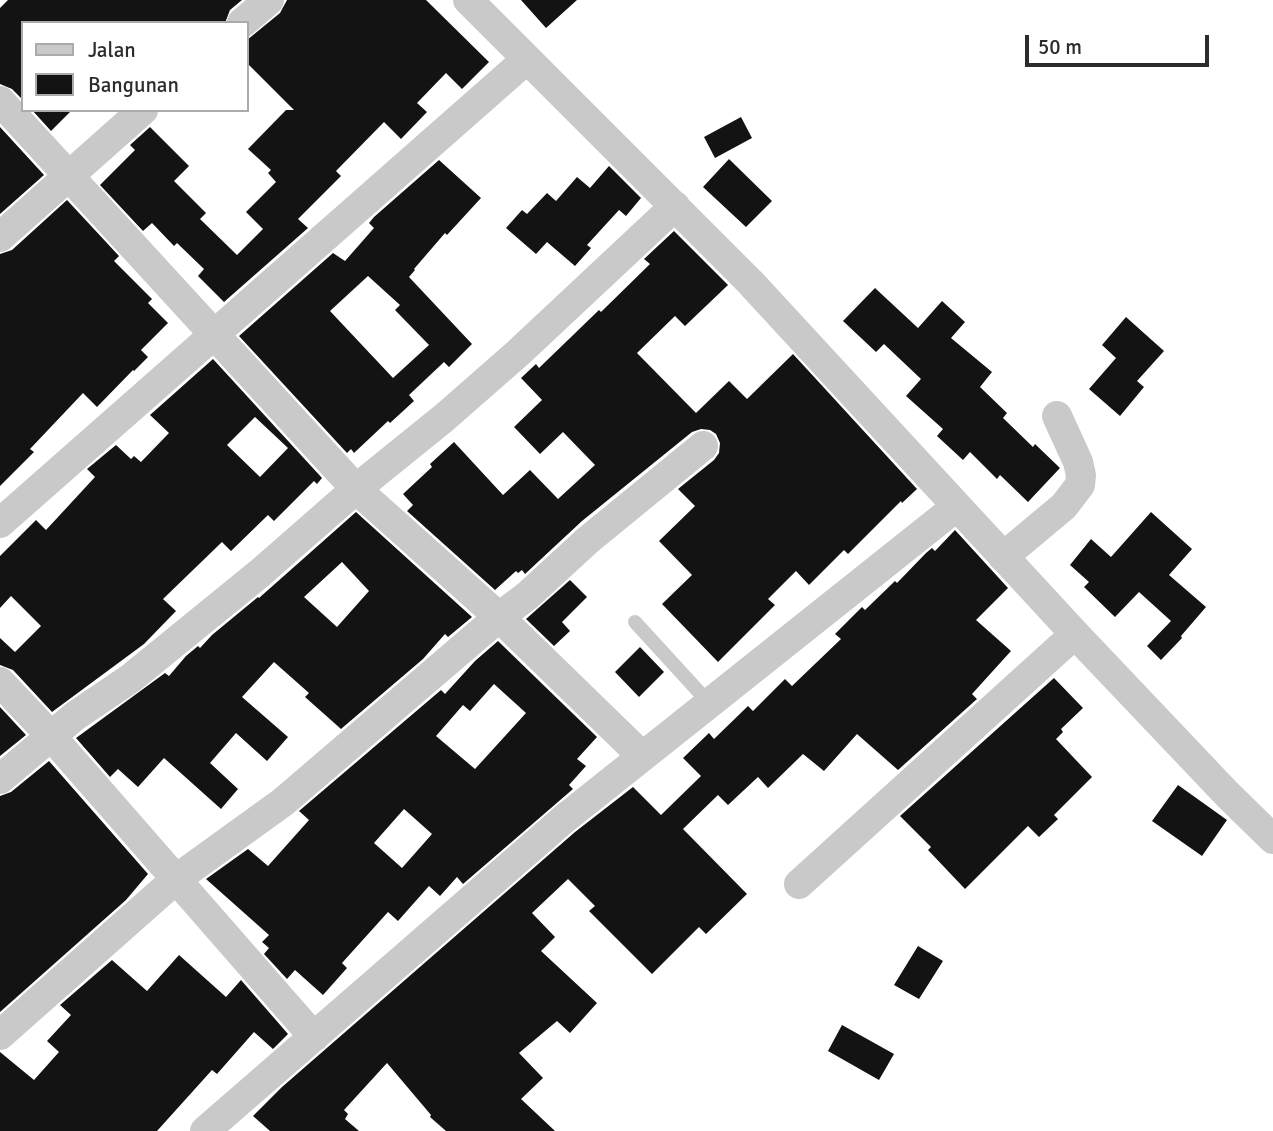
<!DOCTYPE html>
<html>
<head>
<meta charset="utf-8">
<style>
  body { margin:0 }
  #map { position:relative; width:1273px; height:1131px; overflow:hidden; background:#fff; font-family:Signika,sans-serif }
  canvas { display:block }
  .legend { position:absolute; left:21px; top:21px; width:228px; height:91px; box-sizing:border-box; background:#fff; border:2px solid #ababab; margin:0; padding:9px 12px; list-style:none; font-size:21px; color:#2c2c2c }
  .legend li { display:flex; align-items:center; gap:14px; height:35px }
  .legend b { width:35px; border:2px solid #ababab }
  .scale { position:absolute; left:1025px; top:35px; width:184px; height:32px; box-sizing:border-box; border:4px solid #2c2c2c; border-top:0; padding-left:9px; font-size:21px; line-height:24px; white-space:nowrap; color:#2c2c2c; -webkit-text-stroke:5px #fff; paint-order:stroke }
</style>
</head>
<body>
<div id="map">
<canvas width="1273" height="1131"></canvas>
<ul class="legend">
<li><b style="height:9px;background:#c9c9c9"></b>Jalan</li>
<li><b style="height:19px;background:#131313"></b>Bangunan</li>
</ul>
<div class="scale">50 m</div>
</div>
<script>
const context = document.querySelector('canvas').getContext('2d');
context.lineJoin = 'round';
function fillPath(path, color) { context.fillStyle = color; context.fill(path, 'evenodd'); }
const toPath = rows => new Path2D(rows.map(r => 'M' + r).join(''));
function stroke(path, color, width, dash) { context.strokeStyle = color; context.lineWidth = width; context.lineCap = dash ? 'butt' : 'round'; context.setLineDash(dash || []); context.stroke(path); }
const building = toPath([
  [8,0,242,0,230,10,225,23,23,23,23,100,12,89,0,84,0,8],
  [287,0,426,0,489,62,462,89,446,73,417,103,427,112,401,139,384,122,336,171,341,176,298,219,308,228,224,302,198,276,204,269,177,243,174,246,152,223,143,231,100,185,135,150,130,145,150,127,189,166,174,181,206,213,200,219,237,255,263,229,246,212,276,182,268,173,271,170,248,149,286,110,294,110,247,63,247,40,280,13],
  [521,0,577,0,546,28],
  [32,110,72,110,51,131],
  [741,117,752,138,715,158,704,137],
  [0,127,44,175,0,214],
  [729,159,772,201,746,227,703,187],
  [439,160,481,198,447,235,445,233,414,269,415,270,409,277,472,344,449,367,444,362,409,395,414,401,390,423,388,421,354,453,351,449,347,453,239,336,333,253,345,261,374,228,369,223,374,217],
  [368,276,400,305,395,310,429,345,393,378,330,311],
  [609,166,641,198,626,216,619,210,587,245,591,248,575,266,547,242,536,254,506,228,522,210,527,214,547,193,556,201,577,177,590,188],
  [67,200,119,256,114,261,152,299,148,303,168,323,141,350,148,357,134,371,133,370,97,407,83,393,30,449,34,452,0,486,0,254,12,250],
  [674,231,728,285,685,326,675,316,637,353,696,413,729,381,747,399,793,354,917,489,902,503,901,501,848,554,844,550,809,585,796,571,768,599,775,605,718,662,662,604,692,575,659,541,695,506,678,489,714,460,719,453,720,443,716,434,710,430,701,429,692,432,582,521,525,574,522,570,518,573,516,571,495,590,407,511,413,505,403,494,432,467,430,464,454,442,503,495,530,470,558,499,595,465,563,432,540,454,514,427,542,400,521,378,536,364,539,368,599,310,601,312,650,264,644,259],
  [875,288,918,328,942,301,965,322,951,338,992,372,980,387,1007,413,1003,418,1033,447,1035,444,1060,468,1028,502,1000,475,997,479,970,452,963,460,937,436,943,429,906,396,921,379,884,344,876,352,843,321],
  [1126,317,1164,351,1137,381,1144,387,1120,416,1089,389,1116,358,1102,345],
  [213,359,322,478,317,484,314,481,274,521,268,515,231,551,222,542,163,599,176,611,144,644,52,712,13,670,0,665,0,638,15,652,41,626,11,596,0,608,0,556,36,520,46,530,95,477,87,469,116,445,131,459,134,456,141,462,169,433,150,415],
  [255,417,288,448,260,477,227,445],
  [356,512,472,617,448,637,445,634,423,659,341,729,305,697,309,693,274,662,242,697,288,737,267,761,236,733,210,763,238,789,221,809,164,758,138,787,118,769,110,777,76,738,165,673,169,676,186,656,198,646,200,648,212,635,258,597,259,598],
  [342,562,369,591,337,627,304,597],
  [1151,512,1192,549,1169,575,1206,607,1181,636,1182,638,1161,660,1147,646,1171,621,1139,592,1115,617,1084,587,1089,582,1070,565,1091,539,1111,557],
  [955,530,1008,588,976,620,1011,651,972,694,977,699,898,770,857,734,824,771,803,754,768,788,758,777,728,805,718,795,683,829,747,894,706,934,699,927,652,974,589,911,595,906,568,879,532,913,555,937,541,951,597,1003,570,1033,557,1021,519,1053,543,1078,521,1099,555,1131,446,1131,430,1117,431,1115,387,1063,344,1110,348,1114,345,1119,359,1131,270,1131,253,1116,282,1087,575,832,633,787,661,815,701,776,683,758,709,733,714,739,748,706,753,711,785,679,792,686,841,639,835,634,862,607,865,610,895,581,897,583,926,553,932,548,935,551],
  [570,580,587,597,562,622,570,631,554,646,526,619],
  [498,641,597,737,577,759,586,766,569,785,573,789,463,884,457,877,440,896,429,886,398,921,388,912,342,963,347,968,323,995,295,970,287,979,264,954,269,948,262,942,269,935,206,879,248,849,268,866,309,820,299,811,441,690,445,694,475,661],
  [494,684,526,713,475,769,436,736,463,705,470,711],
  [404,809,432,834,402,868,374,843],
  [640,647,664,672,639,697,615,672],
  [1054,678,1083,708,1061,729,1063,732,1056,739,1092,777,1054,815,1058,819,1039,837,1028,826,965,889,928,850,931,847,900,816],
  [0,707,26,735,0,756],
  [49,761,148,874,126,900,0,1012,0,796,11,792],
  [1178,785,1227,820,1202,856,1152,821],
  [918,946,943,961,919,999,894,985],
  [179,955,226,997,241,980,288,1034,273,1049,254,1032,217,1074,212,1070,157,1131,0,1131,0,1052,34,1080,59,1052,47,1041,71,1015,60,1005,112,960,147,991],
  [842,1025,894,1054,879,1080,828,1051]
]);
const service = toPath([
  [635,622,710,704]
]);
const minor = toPath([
  [468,0,750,282,1075,634,1227,794,1273,839],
  [242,23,269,0],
  [0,101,356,489,499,617,642,756],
  [0,237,143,110],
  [0,523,527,59],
  [1003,557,1064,506,1080,485,1081,475,1078,462,1057,416],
  [0,682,51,736,314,1037],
  [0,779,75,716,131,678,260,573,356,489,445,417,518,353,675,206],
  [799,884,1075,634],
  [0,1035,175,880,283,802,499,617,527,596,588,540,703,446],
  [205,1131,564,819,956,507]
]);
fillPath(building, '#131313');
stroke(service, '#c9c9c9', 14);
stroke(minor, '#c9c9c9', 30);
</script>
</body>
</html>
